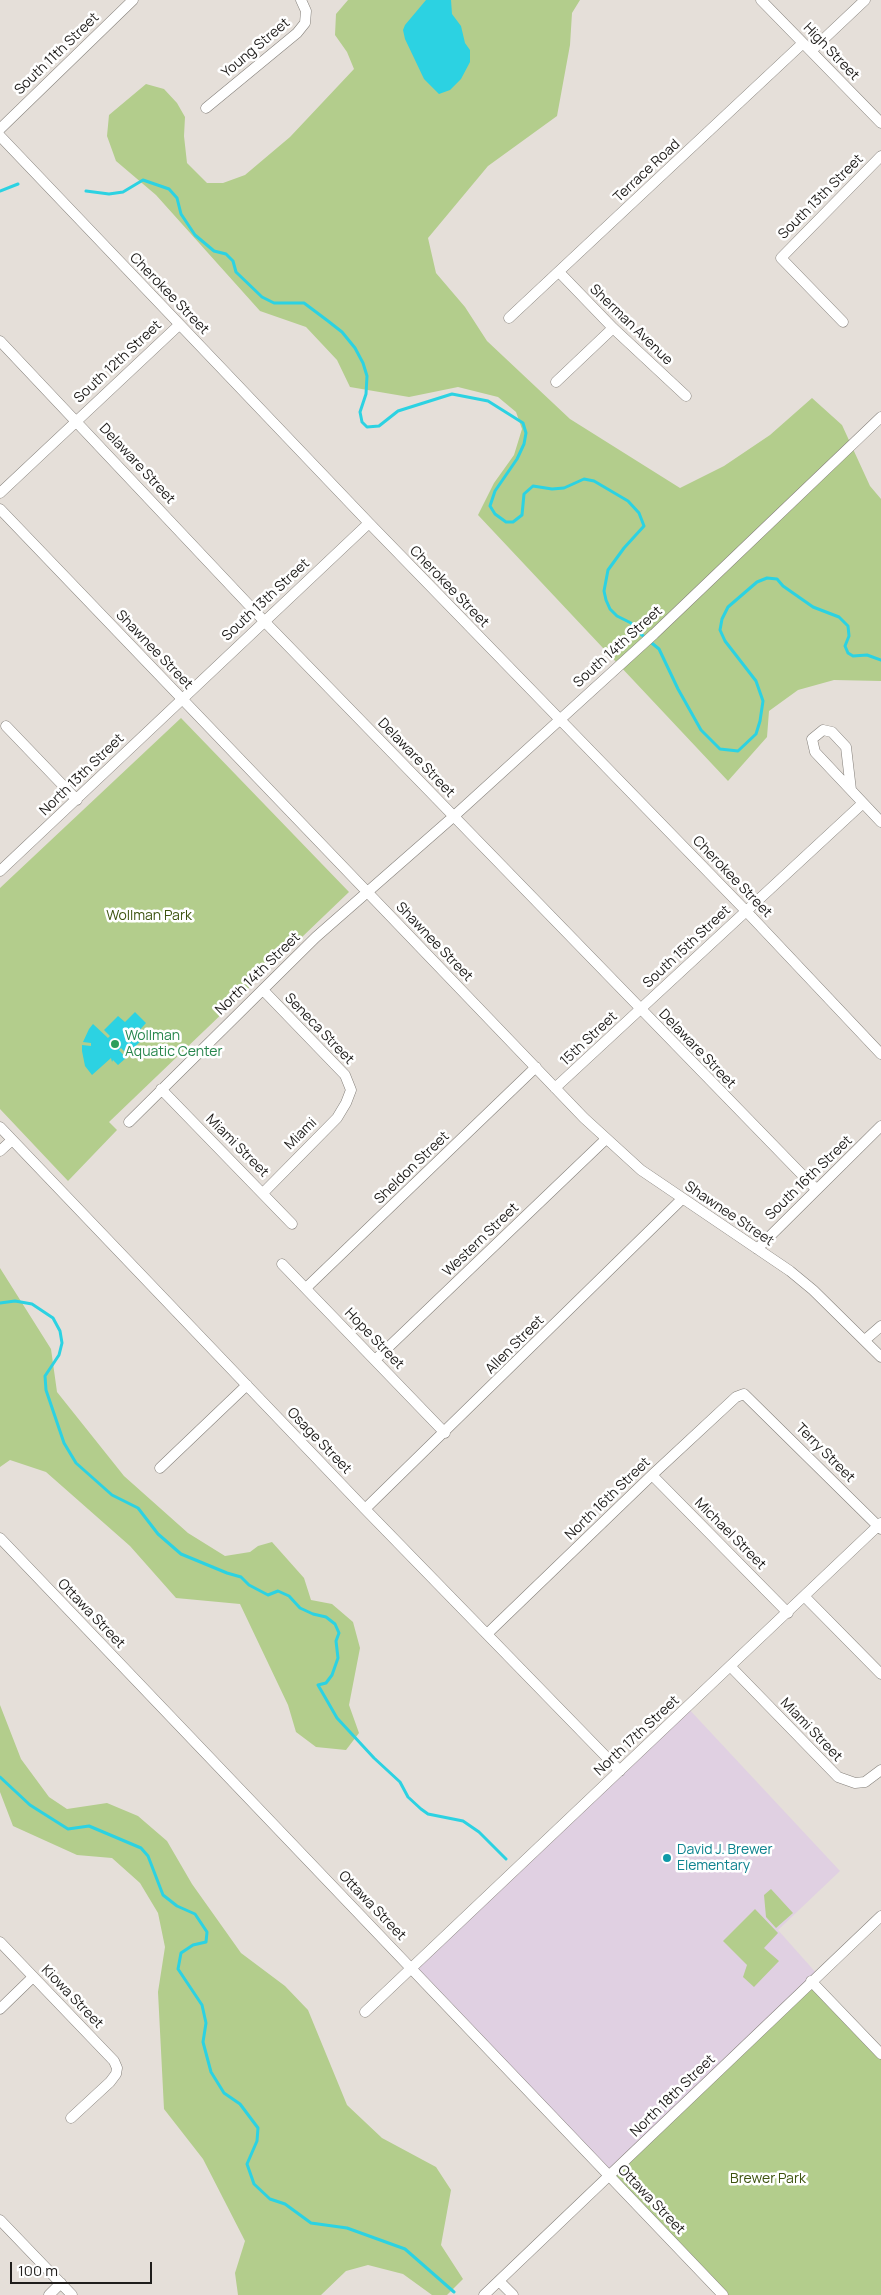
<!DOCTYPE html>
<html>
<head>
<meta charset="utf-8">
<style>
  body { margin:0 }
  #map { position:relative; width:881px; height:2295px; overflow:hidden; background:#e5dfd9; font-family:Manrope,sans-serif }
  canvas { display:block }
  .scale { position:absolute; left:10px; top:2262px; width:142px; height:22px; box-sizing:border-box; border:2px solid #1f1d1b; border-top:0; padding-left:6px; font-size:15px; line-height:18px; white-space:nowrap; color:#1f1d1b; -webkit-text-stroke:4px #fff; paint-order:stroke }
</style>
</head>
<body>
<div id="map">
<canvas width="881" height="2295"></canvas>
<div class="scale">100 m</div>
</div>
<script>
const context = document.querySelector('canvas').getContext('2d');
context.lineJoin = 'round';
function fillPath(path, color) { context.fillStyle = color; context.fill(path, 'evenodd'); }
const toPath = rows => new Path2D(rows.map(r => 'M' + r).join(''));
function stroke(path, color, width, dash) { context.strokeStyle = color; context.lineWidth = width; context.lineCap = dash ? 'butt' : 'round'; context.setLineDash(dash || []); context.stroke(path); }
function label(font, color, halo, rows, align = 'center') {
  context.font = font + ' Manrope,sans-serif'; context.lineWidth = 5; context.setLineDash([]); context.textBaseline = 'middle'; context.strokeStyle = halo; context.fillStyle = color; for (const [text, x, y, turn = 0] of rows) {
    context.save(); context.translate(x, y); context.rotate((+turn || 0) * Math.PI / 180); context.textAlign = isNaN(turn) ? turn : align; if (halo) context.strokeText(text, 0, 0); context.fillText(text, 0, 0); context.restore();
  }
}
const education = toPath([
  [687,1707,840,1871,778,1930,818,1975,610,2176,412,1968]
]);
const green = toPath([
  [348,0,580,0,572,13,570,45,557,116,488,166,428,238,436,273,465,307,487,341,570,419,680,488,724,466,770,435,812,398,842,425,870,486,881,499,881,681,834,680,798,690,769,711,767,737,728,781,478,515,494,483,514,455,522,429,516,412,498,397,458,387,409,397,350,387,337,360,306,327,260,311,156,195,116,161,107,136,109,115,146,84,164,89,177,103,185,117,184,136,187,163,207,183,223,183,245,175,290,137,354,69,347,52,335,35,336,14],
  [181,718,349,892,109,1122,117,1130,68,1181,0,1109,0,888],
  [0,1268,51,1349,57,1392,124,1476,188,1533,225,1556,250,1552,258,1546,272,1542,304,1578,311,1600,332,1604,353,1622,360,1648,349,1705,359,1733,346,1750,316,1747,296,1732,288,1705,240,1604,176,1598,130,1546,46,1472,10,1460,0,1467],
  [0,1705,21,1759,49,1797,67,1809,107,1803,138,1816,167,1841,192,1884,241,1953,285,1986,308,2010,347,2105,382,2138,436,2167,451,2190,441,2245,463,2279,447,2295,432,2295,403,2274,368,2265,346,2271,321,2295,238,2295,235,2273,245,2241,203,2159,164,2109,158,1992,165,1947,158,1913,140,1883,112,1858,77,1855,13,1826,0,1792],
  [771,1889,793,1913,776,1928,766,1917,764,1895],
  [755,1909,778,1933,764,1948,779,1961,754,1987,743,1977,747,1965,723,1941],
  [811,1981,881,2054,881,2295,723,2295,610,2176]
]);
const water = toPath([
  [426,0,451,0,452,14,461,26,465,43,470,50,470,62,461,79,450,90,439,94,424,79,405,39,403,30,405,25],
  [135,1012,146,1023,136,1034,142,1040,127,1054,121,1048,119,1050,126,1058,118,1065,113,1060,112,1062,111,1058,92,1075,85,1066,82,1051,82,1045,91,1046,91,1043,83,1042,89,1029,93,1024,108,1038,110,1036,104,1030,118,1016,125,1022]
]);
const stream = toPath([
  [0,191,18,184],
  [86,191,109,194,123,192,143,180,169,189,177,198,181,214,195,235,214,251,226,254,233,261,236,272,262,297,274,303,304,303,328,321,342,332,355,348,363,363,367,376,366,394,360,412,362,422,367,427,379,426,398,411,452,394,488,401,523,423,526,433,524,444,517,459,495,491,490,506,495,514,506,522,513,522,522,515,524,494,533,486,552,489,564,488,584,479,594,481,628,501,639,513,644,526,624,548,608,570,604,591,606,600,610,609,617,616,631,623,636,630,659,649,678,689,701,730,720,749,738,751,756,734,760,721,763,701,756,681,725,641,720,630,722,619,728,607,757,582,767,578,777,579,783,586,813,607,839,617,848,626,849,636,845,646,848,653,853,656,867,655,881,660],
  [0,1303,15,1301,32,1304,53,1318,60,1331,62,1343,59,1355,45,1376,46,1390,64,1443,76,1463,112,1495,138,1508,158,1534,181,1554,227,1573,241,1577,249,1585,268,1595,278,1591,289,1596,300,1608,313,1614,326,1617,335,1624,339,1633,336,1641,338,1658,332,1675,326,1683,318,1685,337,1718,374,1758,400,1782,408,1797,421,1809,428,1814,463,1821,479,1832,506,1859],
  [0,1777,30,1805,68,1829,89,1826,141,1848,148,1856,163,1895,177,1906,195,1914,207,1932,206,1942,193,1945,181,1953,178,1969,202,2005,206,2023,203,2042,211,2072,224,2093,240,2104,258,2128,257,2141,247,2164,254,2184,270,2199,285,2204,311,2223,347,2228,405,2249,454,2292]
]);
const minor = toPath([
  [761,0,881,123],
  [811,51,865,0],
  [206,108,297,33,305,23,306,11,301,0],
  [0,129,133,0],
  [0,136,369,523,746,911,881,1054],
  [559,272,613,328,686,396],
  [509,318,803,43],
  [843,322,781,258,881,156],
  [0,341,264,621,816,1189],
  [556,382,613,328],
  [0,493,179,325],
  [0,509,584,1118,641,1170,790,1271,813,1290,881,1357],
  [6,726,77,800],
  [851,790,846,747,832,732,823,730,812,739,815,752,881,822],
  [0,871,369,523],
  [263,990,345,1075,351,1090,346,1103,337,1118,264,1192],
  [555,1088,863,803],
  [161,1089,292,1224],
  [129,1122,316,937,453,817,654,634,881,417],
  [0,1127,365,1509,620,1771],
  [0,1151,12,1140],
  [757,1249,881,1126],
  [282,1264,445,1433],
  [306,1288,536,1067],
  [865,1340,881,1326],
  [375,1360,606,1139],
  [160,1468,247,1385],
  [652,1475,788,1613],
  [365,1509,682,1199],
  [0,1538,723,2295],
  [805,1597,881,1674],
  [487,1634,652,1475,736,1397,744,1394,881,1529],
  [731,1667,838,1777,855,1783,865,1782,881,1770],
  [0,1942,114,2061,117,2068,116,2074,110,2082,71,2118],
  [811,1981,881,2054],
  [0,2009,33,1977],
  [365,2012,881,1523],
  [0,2220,72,2295],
  [499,2281,513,2295],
  [49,2295,61,2283],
  [484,2295,881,1916]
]);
const markers = [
  [115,1044,5,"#2e9e5b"],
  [667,1858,5,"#0f9aa8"]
];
const streetNames = [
  ["Young Street",256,48,-40],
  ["High Street",831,52,46],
  ["South 11th Street",57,54,-44],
  ["Terrace Road",647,171,-43],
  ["South 13th Street",821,197,-45],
  ["Cherokee Street",169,294,46],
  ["Sherman Avenue",631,325,44],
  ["South 12th Street",118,362,-43],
  ["Delaware Street",137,464,47],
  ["Cherokee Street",449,587,46],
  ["South 13th Street",266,600,-43],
  ["South 14th Street",618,647,-42],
  ["Shawnee Street",154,650,46],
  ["Delaware Street",416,758,46],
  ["North 13th Street",82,775,-44],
  ["Cherokee Street",732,877,46],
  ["Shawnee Street",434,942,46],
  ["South 15th Street",687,947,-43],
  ["North 14th Street",258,974,-44],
  ["Seneca Street",319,1029,46],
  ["15th Street",589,1039,-43],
  ["Delaware Street",697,1049,46],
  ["Miami",301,1134,-45],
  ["Miami Street",237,1146,45],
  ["Sheldon Street",412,1168,-44],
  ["South 16th Street",809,1178,-44],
  ["Shawnee Street",729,1214,34],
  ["Western Street",481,1240,-44],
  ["Hope Street",374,1339,46],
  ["Allen Street",515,1345,-45],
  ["Osage Street",319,1441,46],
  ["Terry Street",825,1453,45],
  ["North 16th Street",608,1499,-44],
  ["Michael Street",730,1534,45],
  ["Ottawa Street",91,1614,46],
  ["Miami Street",811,1730,46],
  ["North 17th Street",637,1736,-43],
  ["Ottawa Street",372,1906,46],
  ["Kiowa Street",72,1997,46],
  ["North 18th Street",673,2096,-44],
  ["Ottawa Street",651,2200,46]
];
const parkNames = [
  ["Wollman Park",149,916],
  ["Brewer Park",768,2179]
];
const leisureNames = [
  ["Wollman",125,1036],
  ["Aquatic Center",125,1052]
];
const cultureNames = [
  ["David J. Brewer",677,1850],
  ["Elementary",677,1866]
];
fillPath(education, '#e0d0e2');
fillPath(green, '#b3cd8c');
fillPath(water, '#2cd2e2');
stroke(stream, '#2cd2e2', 3);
stroke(minor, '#85807b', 11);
stroke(minor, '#fff', 10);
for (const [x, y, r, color] of markers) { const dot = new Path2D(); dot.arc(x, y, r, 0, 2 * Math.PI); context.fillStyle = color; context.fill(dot); stroke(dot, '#fff', 2); }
label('14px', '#1f1d1b', '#fff', streetNames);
label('14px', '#3d530f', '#fff', parkNames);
label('14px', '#27864d', '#fff', leisureNames, 'left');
label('14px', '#0d838f', '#fff', cultureNames, 'left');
</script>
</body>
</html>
